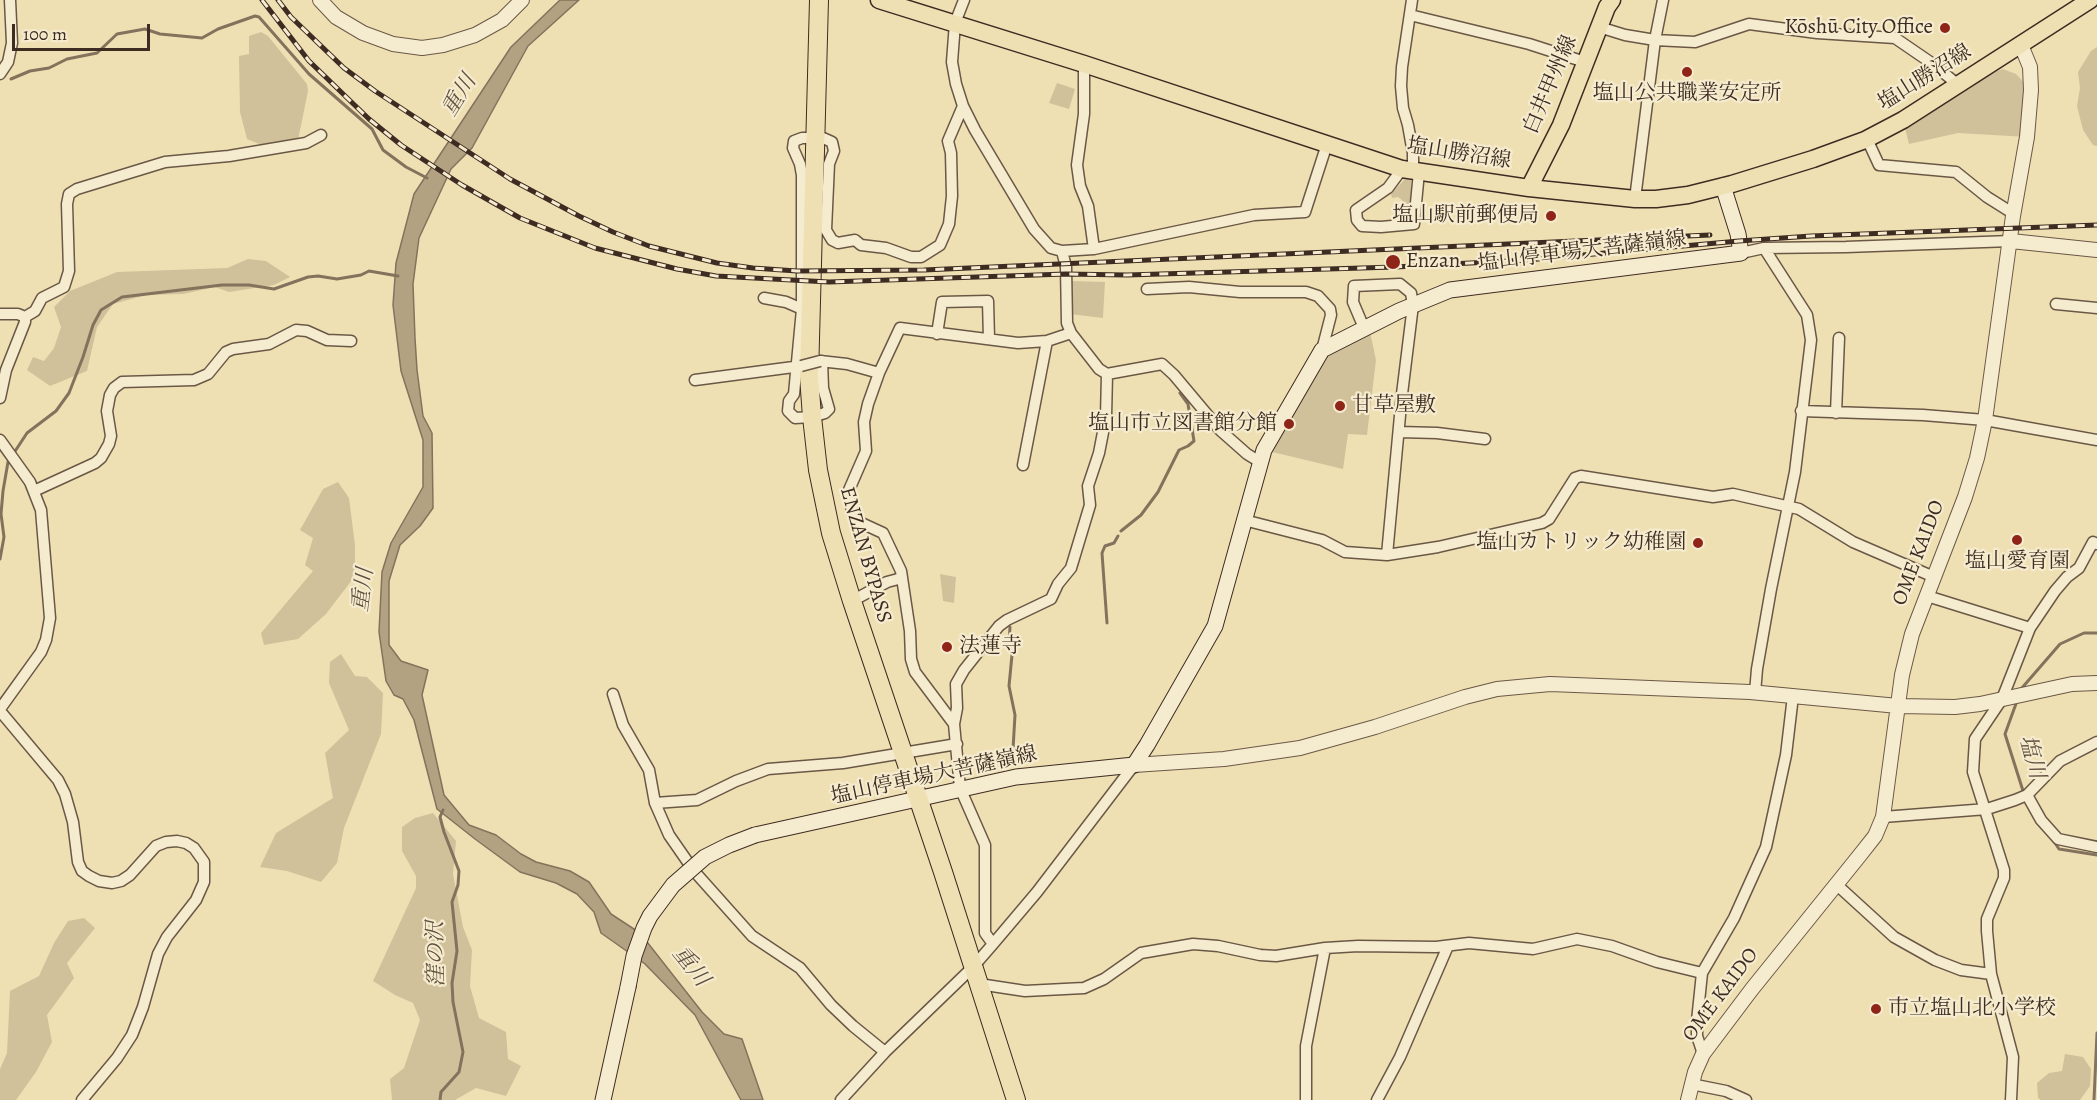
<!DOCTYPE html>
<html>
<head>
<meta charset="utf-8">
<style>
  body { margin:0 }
  #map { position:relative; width:2097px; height:1100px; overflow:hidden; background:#efe0b4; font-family:Alegreya,serif }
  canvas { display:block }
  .scale { position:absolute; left:12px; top:24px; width:138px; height:27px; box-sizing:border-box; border:3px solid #3e2b22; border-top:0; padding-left:8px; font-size:18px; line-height:21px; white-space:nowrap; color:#3e2b22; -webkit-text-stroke:4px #f5ebce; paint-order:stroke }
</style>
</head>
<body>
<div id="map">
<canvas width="2097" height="1100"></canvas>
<div class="scale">100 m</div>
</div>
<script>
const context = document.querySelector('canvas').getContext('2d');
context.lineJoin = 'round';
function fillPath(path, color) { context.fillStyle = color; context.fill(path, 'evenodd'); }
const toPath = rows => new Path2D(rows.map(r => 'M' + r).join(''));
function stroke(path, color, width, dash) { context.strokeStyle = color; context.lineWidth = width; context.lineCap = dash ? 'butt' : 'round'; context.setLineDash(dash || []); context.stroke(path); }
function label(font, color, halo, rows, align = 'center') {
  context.font = font + ' Alegreya,"Noto Serif JP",serif'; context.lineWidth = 4.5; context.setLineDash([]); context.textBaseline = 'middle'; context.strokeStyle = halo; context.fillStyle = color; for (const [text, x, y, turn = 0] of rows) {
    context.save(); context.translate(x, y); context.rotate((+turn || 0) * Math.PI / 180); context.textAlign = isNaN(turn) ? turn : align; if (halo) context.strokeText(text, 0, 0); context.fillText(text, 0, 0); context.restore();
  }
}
const green = toPath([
  [261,32,268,36,307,84,308,91,298,140,264,146,247,139,240,112,239,56,249,54,249,36],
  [2097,47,2097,146,2093,145,2083,130,2077,106,2080,88,2078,72,2091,51],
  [2003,69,2016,74,2031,90,2027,137,1958,133,1909,144,1903,120,1957,84],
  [1057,83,1075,89,1069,109,1049,103],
  [1405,179,1411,180,1412,216,1405,217,1404,204,1401,199,1398,197,1392,198,1391,194],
  [248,259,266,261,290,277,274,285,229,292,215,287,183,294,146,295,113,304,97,327,87,371,50,386,27,370,33,357,44,361,54,348,61,327,54,307,70,291,117,272,227,268],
  [1069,281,1105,282,1103,318,1070,314],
  [1369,327,1376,360,1367,435,1348,434,1343,469,1264,450,1317,358],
  [338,482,349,498,355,545,355,576,326,614,298,639,264,645,261,633,313,571,305,565,313,538,300,530,323,489],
  [940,574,956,577,954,603,943,601],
  [341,654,355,676,367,677,383,693,381,734,344,828,337,863,321,882,287,871,260,867,276,833,333,798,325,753,349,730,329,683,330,662],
  [433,813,456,841,453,874,463,927,472,950,470,986,479,1018,506,1032,508,1059,521,1066,506,1096,476,1088,455,1100,392,1100,390,1079,404,1068,420,1020,413,1003,395,995,373,981,416,888,416,876,402,851,402,827,415,818],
  [84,918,95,928,67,963,74,978,47,1015,52,1042,36,1072,16,1100,0,1100,0,1069,7,1053,10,991,39,976,54,943,68,921],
  [2065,1054,2083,1057,2091,1069,2090,1086,2080,1100,2041,1100,2038,1098,2037,1083,2049,1073,2062,1071]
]);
const water = toPath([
  [560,0,579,0,528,46,472,148,451,169,419,238,413,284,415,338,417,370,423,416,432,433,433,508,420,526,400,545,389,581,389,645,401,661,428,670,422,695,444,795,469,825,496,835,521,854,536,862,570,871,589,882,611,914,640,933,702,1012,724,1034,742,1039,763,1100,741,1100,695,1015,645,964,601,933,594,912,577,894,556,883,520,872,475,839,437,809,414,720,403,699,394,695,386,681,379,632,382,572,391,543,423,487,423,440,401,371,393,305,396,263,414,194,511,47,560,0]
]);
const stream = toPath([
  [11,79,30,71,49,68,67,59,97,53,117,34,145,29,160,34,202,38,218,29,255,16,259,17,309,74,372,129,383,150,406,167,427,178],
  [1121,531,1141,515,1158,492,1179,450,1188,446,1194,441,1188,404,1180,393],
  [0,559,4,537,1,514,3,491,8,462,27,433,56,411,69,393,83,357,93,325,101,310,122,297,222,285,249,285,274,289,308,277,318,276,337,279,361,275,369,271,398,276],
  [1107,623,1102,553,1105,546,1114,543,1118,536],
  [1010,627,1009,643,1012,655,1009,686,1015,715,1013,749],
  [2021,689,2060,644,2084,633,2097,633],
  [2017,701,2005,734,2024,794],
  [2053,840,2059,849,2097,855],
  [440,1100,441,1092,459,1072,463,1052,453,1002,452,983,457,951,452,902,458,885,459,871,444,832,440,817,443,810],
  [2094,1100,2097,1033]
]);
const minor = toPath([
  [964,0,955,23,952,62,956,84,963,106,975,130,1034,229,1051,248,1062,251,1094,249,1254,215,1305,212,1327,144],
  [1412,0,1402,67,1401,86,1403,108,1408,125,1413,153,1413,171],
  [1410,15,1529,44,1585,62],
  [1599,27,1625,35,1655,40,1695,42,1749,24,1817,33,1895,38,1933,64,1957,84],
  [1084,64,1084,114,1077,165,1080,186,1088,206,1094,249],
  [0,74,8,62,12,43,10,0],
  [1867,139,1879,165,1956,172,1987,197,2014,214],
  [1402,169,1388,188,1356,210,1357,220,1362,226,1381,227,1414,224,1419,172],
  [1635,199,1655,40,1663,0],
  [1062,251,1066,267,1067,323,1071,333,1099,369,1107,374,1162,364,1174,375,1221,431,1247,454,1260,462],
  [1741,253,1764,248,1846,247,2011,241],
  [1147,289,1189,287,1240,292,1306,292,1318,296,1330,309,1331,315,1322,350],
  [764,298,786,302,802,309,794,394,789,401,788,411,795,418,812,417,825,413,829,409,823,388,822,361],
  [2056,304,2097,308],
  [802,309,802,175,800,164,793,148,794,141,802,138,823,138,832,142,834,151,829,164,826,230,832,240,838,243,855,240,861,245,886,248,911,257,921,257,940,245,949,224,952,196,951,153,948,141,963,106],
  [0,314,18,314,25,317,25,322,6,370,0,398],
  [25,317,35,311,42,298,64,287,69,271,67,204,69,194,77,189,165,162,229,156,306,143,321,135],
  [1364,328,1353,302,1354,286,1400,284,1411,293,1413,305,1402,394,1387,555],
  [937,334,942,302,988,301,989,339],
  [820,361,847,364,879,373],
  [695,380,801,366],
  [1801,411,1923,415,1985,420,2097,440],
  [1836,413,1839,338],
  [1399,432,1437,433,1485,439],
  [0,440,30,482,41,510,50,618,46,640,41,652,0,709],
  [1023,465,1047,341],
  [34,491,95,463,101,458,109,444,111,436,107,411,110,395,114,388,122,382,194,380,208,374,226,352,233,349,269,344,296,330,307,331,327,340,351,341],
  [1244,520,1322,540,1345,552,1387,555,1438,547,1542,523,1549,519,1575,478,1581,476,1713,497,1733,494,1799,509,1853,542,1934,577],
  [1927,596,2030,628],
  [852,601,887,582,902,578],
  [1755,693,1757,669,1771,589,1795,472,1811,340,1807,315,1764,248],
  [613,694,623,725,649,770,655,803,669,835,694,871,752,936,800,968,831,1005,853,1026,885,1052],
  [0,711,58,780,65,794,73,822,78,862,82,871,89,876,99,881,112,883,121,881,130,875,156,846,166,842,177,841,186,843,194,848,204,862,204,882,196,900,167,937,158,954,143,1007,132,1035,117,1058,82,1100],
  [954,724,957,708,956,684,964,670,999,626,1007,620,1051,599,1058,584,1071,568,1090,505,1088,486,1099,453,1106,417,1107,374],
  [2027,795,2041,820,2058,839,2097,847],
  [655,803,697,800,736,781,768,769,843,763,957,744],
  [1883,817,1987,809,2015,800,2027,795,2060,761,2097,742],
  [1837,885,1894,937,1935,960,1961,970,1991,974],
  [993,944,985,933,985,845,960,788,954,724,915,672,911,659,910,631,901,571,883,533,859,522,853,514,849,498,849,490,866,451,864,422,868,404,879,373,900,328,1018,343,1047,341,1071,333],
  [979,984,1025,991,1084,988,1104,979,1141,953,1193,944,1218,946,1260,955,1276,956,1325,948,1358,946,1436,947,1469,943,1533,949,1577,939,1612,946,1657,962,1702,973],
  [1703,1054,1697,1036,1697,1021,1702,973,1734,918,1766,847,1786,755,1793,696],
  [1691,1084,1726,1091,1746,1100],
  [841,1100,885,1052,973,967,993,944,1037,892,1134,765],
  [1306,1100,1306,1046,1325,948],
  [1377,1100,1400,1057,1448,946],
  [2011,1100,2013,1057,1991,974,1987,931,1987,919,2004,878,2004,870,1973,772,1975,739,2002,699,2030,628,2055,591,2067,577,2079,568,2093,542,2097,544]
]);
const tertiary = toPath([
  [320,0,336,17,363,33,393,44,422,48,443,45,475,35,502,20,522,0],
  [2011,241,2097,250],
  [1134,765,1224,759,1300,748,1375,727,1465,697,1497,689,1550,684,1750,692,1898,706,1955,707,1980,704,2072,684,2097,683],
  [1688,1100,1695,1072,1703,1054,1752,989,1860,855,1875,836,1883,817,1902,675,1912,634,1965,497,1977,458,1985,420,2013,216,2027,137,2031,90,2030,67,2021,45]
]);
const secondary = toPath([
  [755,835,1016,777,1134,765,1147,745,1215,626,1264,450,1322,350,1399,311,1450,290,1741,253,1738,234,1723,186],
  [603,1100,628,987]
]);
const primary = toPath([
  [879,0,1084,64,1402,169,1529,188,1635,199,1656,199,1688,195,1732,184,1813,159,1865,140,1903,120,2090,0],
  [1529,188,1561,125,1607,7,1612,0]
]);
const trunk = toPath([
  [819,0,809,376,812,417,818,470,831,533,852,601,943,872,1016,1100]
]);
const rail = toPath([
  [262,0,309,61,369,119,401,145,462,185,520,218,595,248,677,269,716,276,829,282,1066,274,1127,275,1395,267,1527,260,1739,241,1811,236,2097,225],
  [278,0,291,17,344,68,375,91,510,179,579,216,613,232,649,246,717,263,753,268,797,271,924,270,1710,235]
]);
const minorBridge = toPath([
  [801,366,820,361]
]);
const secondaryBridge = toPath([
  [628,987,634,956,644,928,650,916,673,885,705,857,729,845,755,835]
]);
const markers = [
  [1945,28,6,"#8f2418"],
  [1687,72,6,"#8f2418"],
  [1551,216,6,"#8f2418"],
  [1393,262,8,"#8f2418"],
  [1340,406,6,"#8f2418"],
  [1289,424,6,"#8f2418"],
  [2017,540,6,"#8f2418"],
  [1698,543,6,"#8f2418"],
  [947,647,6,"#8f2418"],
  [1876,1009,6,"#8f2418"]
];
const poiNames = [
  ["Kōshū City Office",1933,28],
  ["塩山公共職業安定所",1687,94,"center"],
  ["塩山駅前郵便局",1539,216],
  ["Enzan",1406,262,"left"],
  ["甘草屋敷",1352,406,"left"],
  ["塩山市立図書館分館",1277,424],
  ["塩山カトリック幼稚園",1686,543],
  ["塩山愛育園",2017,562,"center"],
  ["法蓮寺",959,647,"left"],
  ["市立塩山北小学校",1888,1009,"left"]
];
const streetNames = [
  ["塩山勝沼線",1925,78,-32],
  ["白井甲州線",1551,85,-67],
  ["塩山勝沼線",1459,154,9],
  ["塩山停車場大菩薩嶺線",1582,252,-7],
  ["OME KAIDO",1919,553,-69],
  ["ENZAN BYPASS",865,555,74],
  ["塩山停車場大菩薩嶺線",934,776,-12],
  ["OME KAIDO",1721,995,-53]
];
const waterNames = [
  ["重川",460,96,-58],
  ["重川",364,590,-83],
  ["塩川",2031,757,75],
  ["窪の沢",437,954,-91],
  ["重川",690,967,51]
];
fillPath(green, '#d1c19b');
fillPath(water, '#b3a282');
stroke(water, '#84725c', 1.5);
stroke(stream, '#84725c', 3);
stroke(minor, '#6a5846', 13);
stroke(tertiary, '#6a5846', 16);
stroke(secondary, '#3e2b22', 17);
stroke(primary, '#3e2b22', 19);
stroke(trunk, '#3e2b22', 20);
stroke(minor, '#f5ebce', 10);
stroke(tertiary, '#f5ebce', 14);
stroke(secondary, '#f5ebce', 15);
stroke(primary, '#efe0b4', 16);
stroke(trunk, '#efe0b4', 18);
stroke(rail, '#3e2b22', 5);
stroke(rail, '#f5ebce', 3, [9]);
stroke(minorBridge, '#6a5846', 13, []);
stroke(secondaryBridge, '#3e2b22', 17, []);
stroke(minorBridge, '#f5ebce', 10);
stroke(secondaryBridge, '#f5ebce', 15);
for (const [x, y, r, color] of markers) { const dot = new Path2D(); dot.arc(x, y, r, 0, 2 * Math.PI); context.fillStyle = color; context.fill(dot); stroke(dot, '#f5ebce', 2); }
label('21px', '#3e2b22', '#f5ebce', poiNames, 'right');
label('21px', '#3e2b22', '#f5ebce', streetNames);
label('italic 22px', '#614f3f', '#f5ebce', waterNames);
</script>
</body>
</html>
